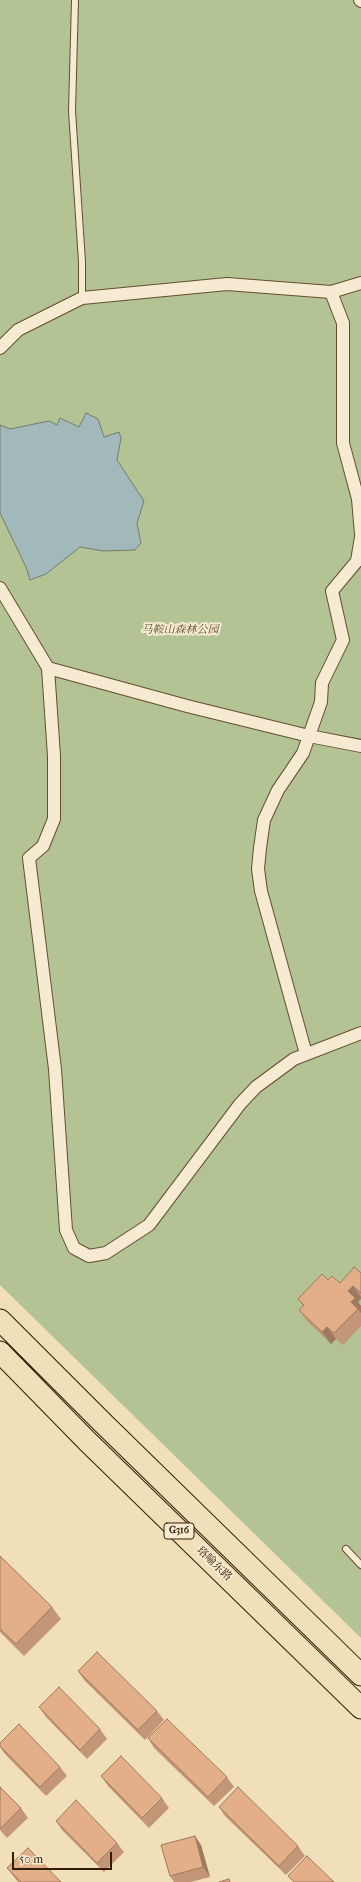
<!DOCTYPE html>
<html>
<head>
<meta charset="utf-8">
<style>
  body { margin:0 }
  #map { position:relative; width:361px; height:1882px; overflow:hidden; background:#f1dfb9; font-family:"IM FELL French Canon",serif }
  canvas { display:block }
  .scale { position:absolute; left:12px; top:1852px; width:100px; height:18px; box-sizing:border-box; border:2px solid #321d01; border-top:0; padding-left:5px; font-size:12px; line-height:14px; white-space:nowrap; color:#321d01; -webkit-text-stroke:3px #f6ead2; paint-order:stroke }
</style>
</head>
<body>
<div id="map">
<canvas width="361" height="1882"></canvas>
<div class="scale">50 m</div>
</div>
<script>
const context = document.querySelector('canvas').getContext('2d');
context.lineJoin = 'round';
function fillPath(path, color) { context.fillStyle = color; context.fill(path, 'evenodd'); }
const toPath = rows => new Path2D(rows.map(r => 'M' + r).join(''));
function stroke(path, color, width, dash) { context.strokeStyle = color; context.lineWidth = width; context.lineCap = dash ? 'butt' : 'round'; context.setLineDash(dash || []); context.stroke(path); }
function label(font, color, halo, rows, align = 'center') {
  context.font = font + ' "IM FELL French Canon","Noto Serif SC",serif'; context.lineWidth = 4; context.setLineDash([]); context.textBaseline = 'middle'; context.strokeStyle = halo; context.fillStyle = color; for (const [text, x, y, turn = 0] of rows) {
    context.save(); context.translate(x, y); context.rotate((+turn || 0) * Math.PI / 180); context.textAlign = isNaN(turn) ? turn : align; if (halo) context.strokeText(text, 0, 0); context.fillText(text, 0, 0); context.restore();
  }
}
const green = toPath([
  [0,0,361,0,361,1638,0,1285]
]);
const water = toPath([
  [86,413,98,419,104,437,119,432,121,438,117,460,144,501,137,523,141,543,135,550,103,551,80,547,46,574,30,580,26,567,0,513,0,425,10,429,49,421,57,425,60,418,79,427,86,413]
]);
const lane = toPath([
  [75,0,72,111,82,262,82,298],
  [346,1549,361,1565]
]);
const street = toPath([
  [360,0,361,1],
  [331,292,343,323,343,443,358,499,361,534],
  [0,348,18,330,82,298,227,284,331,292,361,283],
  [0,588,48,668,187,706,309,736,361,746],
  [48,668,54,756,54,819,43,846,29,858,55,1069,66,1230,74,1248,89,1256,106,1253,149,1225,240,1104,256,1087,294,1059,361,1033],
  [306,1054,261,891,258,869,260,848,264,820,278,790,303,753,321,702,322,683,343,640,332,591,357,561,361,537]
]);
const highway = toPath([
  [0,1320,103,1423,361,1675],
  [0,1352,87,1441,361,1708]
]);
const wall = toPath([
  [361,1273,361,1299,358,1302,361,1306,361,1326,343,1345,336,1339,331,1344,308,1322,299,1310,303,1306,298,1299,328,1280,340,1283],
  [0,1556,52,1607,61,1619,24,1656,0,1632],
  [78,1671,157,1711,164,1720,145,1740,85,1681],
  [39,1707,100,1729,107,1739,87,1759,46,1717],
  [148,1738,227,1777,234,1787,214,1806,154,1748],
  [0,1743,60,1767,67,1776,46,1796,5,1754,0,1747],
  [101,1776,162,1798,169,1808,149,1828,108,1786],
  [0,1787,21,1808,28,1818,7,1838,0,1830],
  [219,1807,298,1846,305,1856,286,1875,225,1816],
  [56,1821,117,1843,124,1852,104,1872,62,1830],
  [201,1845,210,1877,191,1882,174,1882,170,1876],
  [7,1868,61,1882,18,1882,14,1877]
]);
const shadedWall = toPath([
  [353,1286,361,1297,361,1299,358,1302,361,1306,361,1313,358,1309,351,1302,348,1291],
  [327,1327,336,1339,331,1344,322,1332],
  [195,1836,201,1845,210,1877,203,1867]
]);
const building = toPath([
  [354,1267,361,1273,361,1293,353,1286,348,1291,355,1298,351,1302,358,1309,334,1333,327,1327,322,1332,299,1310,304,1305,298,1299,322,1274,328,1280,332,1276,340,1283,354,1267],
  [0,1556,52,1607,16,1644,0,1629,0,1556],
  [97,1652,157,1711,138,1730,78,1671,97,1652],
  [59,1687,100,1729,80,1750,39,1707,59,1687],
  [167,1719,227,1777,208,1797,148,1738,167,1719],
  [19,1724,60,1767,40,1787,0,1746,0,1743,19,1724],
  [121,1756,162,1798,142,1818,101,1776,121,1756],
  [0,1787,21,1808,1,1828,0,1828,0,1787],
  [238,1787,298,1846,279,1866,219,1807,238,1787],
  [76,1800,117,1843,97,1863,56,1821,76,1800],
  [195,1836,203,1867,170,1876,161,1845,195,1836],
  [28,1848,61,1882,21,1882,7,1868,28,1848],
  [307,1856,334,1882,294,1882,288,1876,307,1856],
  [229,1879,230,1882,219,1882,229,1879]
]);
const shields = [
  [179,1531,30]
];
const shieldNames = [
  ["G316",179,1531]
];
const parkNames = [
  ["马鞍山森林公园",180,630]
];
const streetNames = [
  ["珞喻东路",214,1564,44]
];
fillPath(green, '#b4c394');
fillPath(water, '#a1b9bb');
stroke(water, '#757b71', 1);
stroke(lane, '#624e2f', 8);
stroke(street, '#624e2f', 14);
stroke(highway, '#321d01', 23);
stroke(lane, '#f6ead2', 6);
stroke(street, '#f6ead2', 12);
stroke(highway, '#f1dfb9', 21);
fillPath(wall, '#c29676');
fillPath(shadedWall, '#9e7a60');
fillPath(building, '#e2af89');
stroke(building, '#9e7a60', 1);
for (const [x, y, w] of shields) { const box = new Path2D(); box.roundRect(x - w / 2, y - 8, w, 16, 3); context.fillStyle = '#f6ead2'; context.fill(box); stroke(box, '#321d01', 1); }
label('bold 10px', '#321d01', null, shieldNames);
label('italic 11px', '#594f2d', '#f6ead2', parkNames);
label('11px', '#321d01', '#f6ead2', streetNames);
</script>
</body>
</html>
